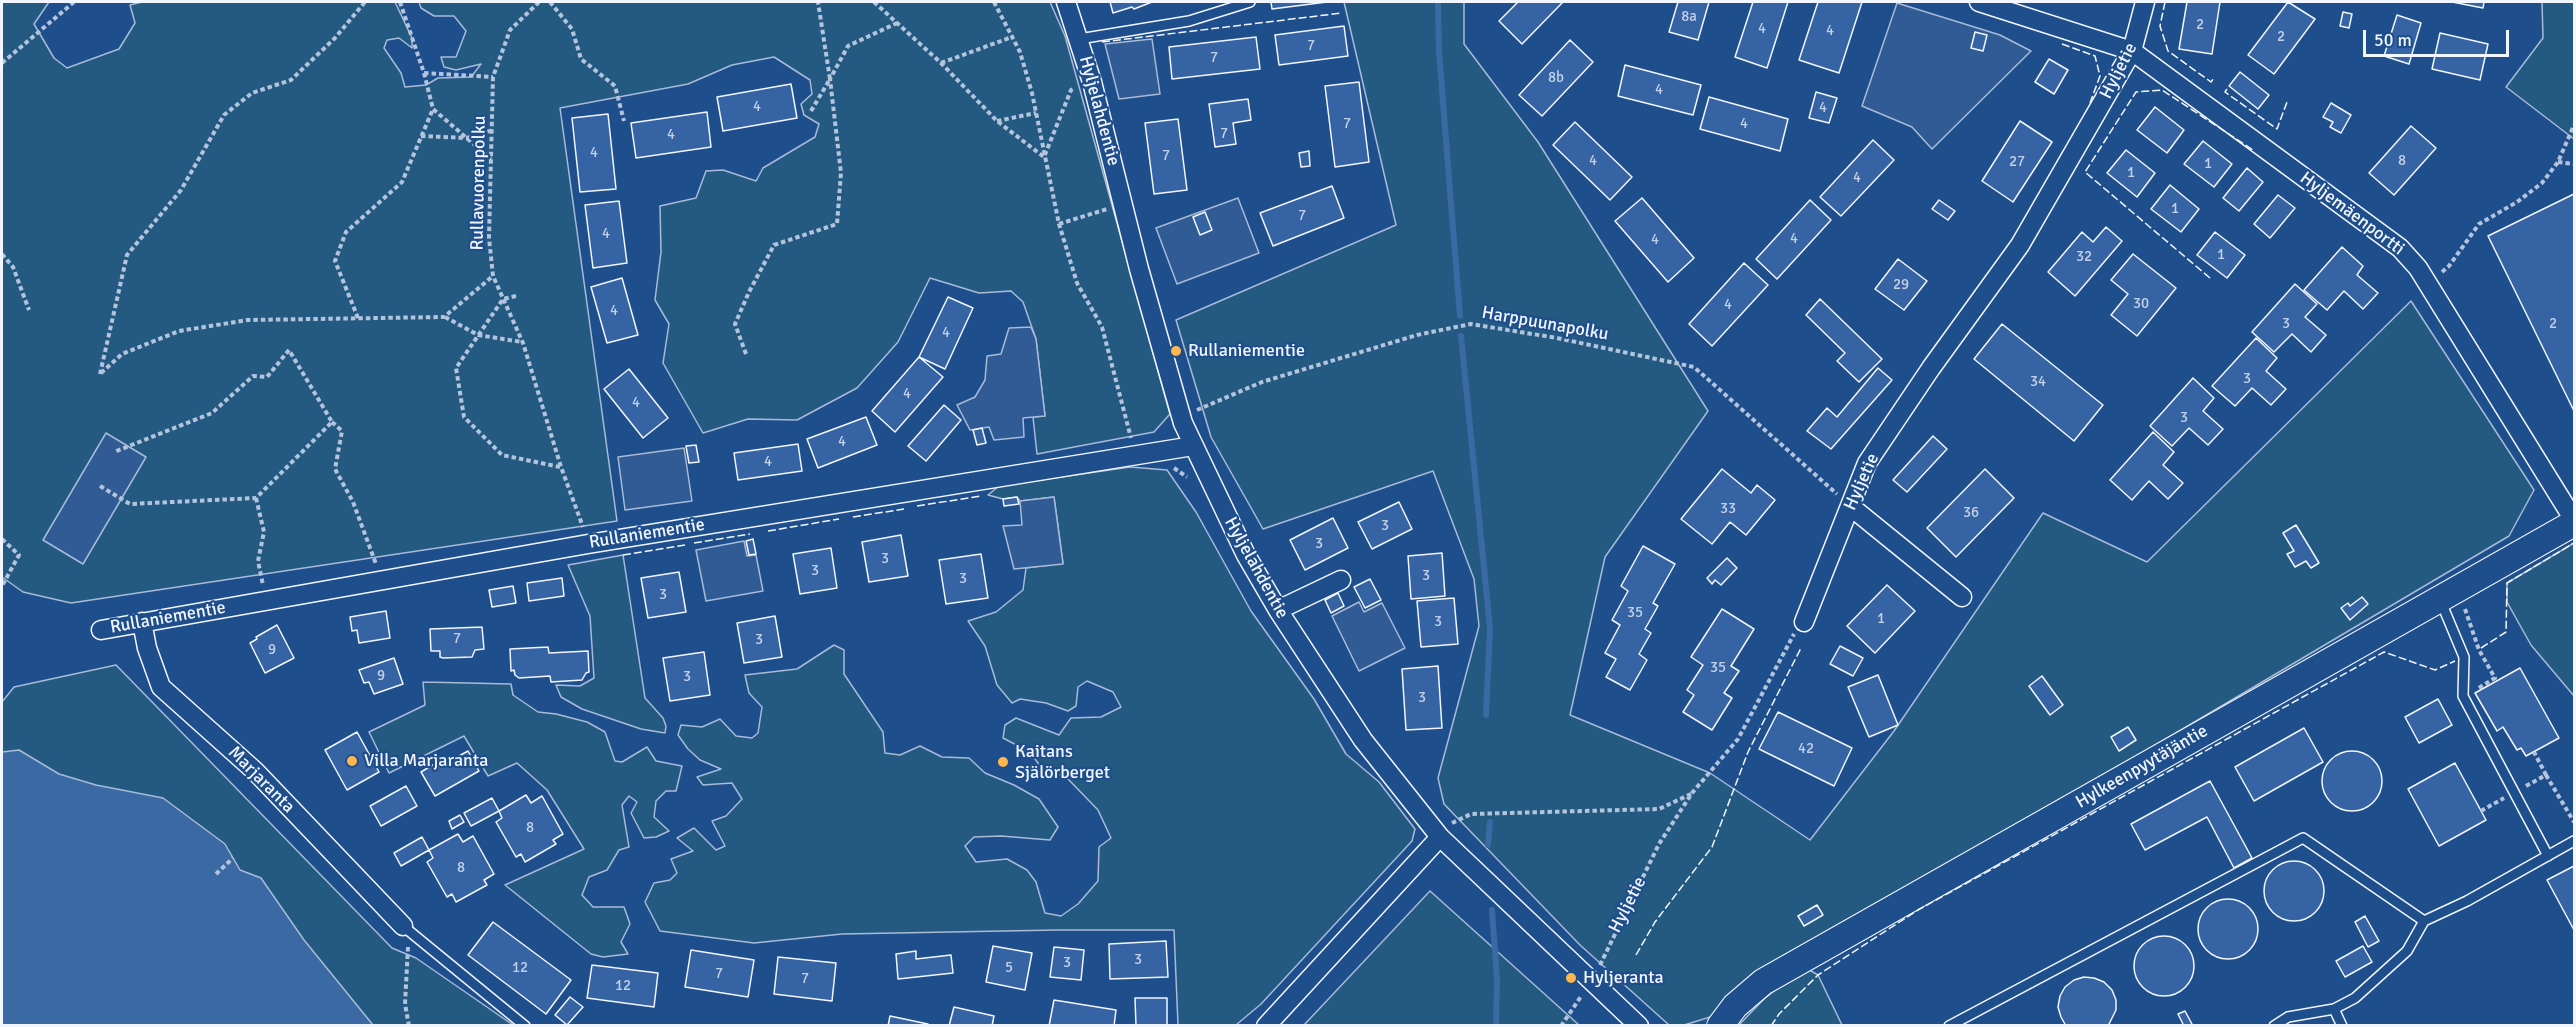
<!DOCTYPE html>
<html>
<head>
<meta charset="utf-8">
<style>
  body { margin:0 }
  #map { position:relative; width:2576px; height:1027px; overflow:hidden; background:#1f4e8c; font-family:Signika,sans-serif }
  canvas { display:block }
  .frame { position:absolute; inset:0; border:3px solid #f2f6ff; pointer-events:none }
  .scale { position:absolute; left:2363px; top:30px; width:146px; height:27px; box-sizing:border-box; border:3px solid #f2f6ff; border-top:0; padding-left:8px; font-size:18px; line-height:21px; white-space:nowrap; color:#f2f6ff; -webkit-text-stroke:4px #1f4e8c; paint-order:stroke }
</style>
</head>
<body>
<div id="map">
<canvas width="2576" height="1027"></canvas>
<div class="frame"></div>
<div class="scale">50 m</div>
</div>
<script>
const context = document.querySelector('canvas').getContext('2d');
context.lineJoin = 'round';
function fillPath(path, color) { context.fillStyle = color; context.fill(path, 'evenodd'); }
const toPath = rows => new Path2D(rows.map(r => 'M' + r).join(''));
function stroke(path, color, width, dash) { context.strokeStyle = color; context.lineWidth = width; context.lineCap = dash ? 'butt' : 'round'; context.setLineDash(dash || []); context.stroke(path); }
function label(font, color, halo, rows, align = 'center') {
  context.font = font + ' Signika,sans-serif'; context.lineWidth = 4.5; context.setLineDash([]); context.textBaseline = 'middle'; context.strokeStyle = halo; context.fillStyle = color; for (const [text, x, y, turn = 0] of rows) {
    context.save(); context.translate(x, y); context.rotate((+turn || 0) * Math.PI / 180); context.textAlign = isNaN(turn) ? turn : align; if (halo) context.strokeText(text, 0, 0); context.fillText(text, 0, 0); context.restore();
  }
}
const green = toPath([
  [2,2,49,2,34,24,54,58,67,68,119,49,135,23,130,5,142,2,395,2,412,38,412,48,399,38,387,40,384,48,401,73,405,87,426,85,438,78,471,77,481,64,456,70,444,67,441,57,456,57,466,31,454,16,434,16,421,8,419,2,1050,2,1065,36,1170,414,1154,432,1037,454,1033,417,1045,416,1036,339,1023,302,1011,291,979,293,930,278,898,342,857,388,797,420,748,419,703,433,663,363,669,324,655,300,661,252,660,206,696,198,706,171,723,170,756,181,763,168,815,137,819,124,804,115,801,104,812,94,810,80,774,57,732,65,688,84,560,108,617,521,71,603,23,592,2,577,2,2],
  [1344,2,1464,2,1464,44,1538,142,1708,411,1605,557,1570,715,1710,773,1810,840,1894,731,2043,513,2147,562,2411,301,2534,490,2509,536,1738,992,1717,1015,1684,1025,1669,1025,1580,945,1444,804,1438,778,1479,626,1474,579,1433,471,1263,529,1211,437,1176,320,1396,225,1344,2],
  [2542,2,2574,2,2574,139,2506,87,2543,38,2542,2],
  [1130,467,1167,470,1196,512,1251,611,1314,699,1346,754,1379,782,1415,829,1412,841,1261,1004,1236,1025,1178,1025,1174,930,1057,930,842,934,754,943,660,931,645,902,654,883,670,880,677,873,671,859,693,851,677,838,694,828,716,850,725,846,712,821,726,816,742,799,732,783,703,785,697,777,721,769,700,760,688,749,678,735,681,725,702,727,720,719,736,736,752,738,758,733,762,707,749,693,745,675,797,669,834,645,844,650,844,674,883,732,885,753,900,755,920,746,942,757,969,758,985,773,1014,785,1039,799,1058,827,1050,840,1001,836,974,837,965,846,976,862,1007,859,1027,870,1036,882,1045,913,1061,916,1078,904,1098,881,1099,847,1111,838,1098,810,1068,779,1040,766,1030,752,1003,738,1005,725,1016,718,1059,735,1071,718,1101,717,1121,707,1113,692,1087,681,1078,687,1076,706,1068,711,1046,703,1020,699,1012,703,997,685,985,646,968,621,996,612,1023,590,1026,568,1063,563,1054,497,1020,501,1017,497,1003,499,988,495,999,486,1130,467],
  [2574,543,2574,696,2531,645,2507,602,2507,583,2574,543],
  [623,555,645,698,663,718,666,726,665,733,641,729,582,709,561,697,556,685,580,686,594,678,590,616,568,565,623,555],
  [116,665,392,948,416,958,513,1025,251,1025,2,908,2,702,14,687,116,665],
  [423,682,511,684,513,695,538,712,556,714,587,722,605,732,615,761,622,762,647,747,656,761,682,766,676,791,666,791,656,801,654,817,669,831,656,837,644,838,631,813,637,802,629,796,622,805,629,847,619,850,607,870,589,877,582,895,593,907,624,907,630,924,621,942,628,954,603,957,591,954,505,885,584,849,547,790,517,763,488,776,464,736,389,773,369,732,425,705,423,682],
  [1430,891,1579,1025,1304,1025,1430,891],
  [1804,967,1818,975,1842,1025,1738,1026,1764,999,1804,967]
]);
const parking = toPath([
  [1897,3,2000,35,2031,51,1932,149,1912,127,1862,106,1897,3],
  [1152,39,1160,94,1119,99,1105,44,1152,39],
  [1238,198,1259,253,1177,284,1156,228,1238,198],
  [1031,327,1036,339,1045,416,1023,418,1024,437,994,440,989,427,970,430,957,405,975,397,985,380,987,356,1001,354,1009,328,1031,327],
  [106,433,146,457,83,564,43,540,106,433],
  [684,448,692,501,625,510,618,457,684,448],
  [1054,497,1063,564,1014,569,1003,526,1022,525,1020,501,1054,497],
  [744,541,747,556,756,555,763,591,706,601,696,550,744,541],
  [1359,602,1364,612,1382,603,1405,648,1359,671,1332,616,1359,602]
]);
const water = toPath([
  [19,750,59,774,96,785,163,798,225,844,240,870,261,878,304,940,373,1025,2,1025,2,752,19,750]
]);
const stream = toPath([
  [1438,2,1439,52,1460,316],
  [1461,336,1490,628,1486,715],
  [1488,845,1490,822],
  [1492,910,1497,979,1496,1026]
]);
const building = toPath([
  [1110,2,1152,2,1134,9,1132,7,1113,13,1110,2],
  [1271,2,1327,2,1272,9,1271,2],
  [1518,2,1563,2,1522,44,1499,21,1518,2],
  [1678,2,1709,2,1698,40,1669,32,1678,2],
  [1753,2,1788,2,1767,68,1735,57,1753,2],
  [1818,2,1862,2,1839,73,1799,60,1818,2],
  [2187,2,2220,2,2212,54,2179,49,2187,2],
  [2288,2,2315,19,2274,74,2248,55,2288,2],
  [2452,2,2484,2,2483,8,2452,2],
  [2343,12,2352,14,2349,28,2340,26,2343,12],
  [2397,15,2421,23,2409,64,2384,56,2397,15],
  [1344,26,1348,56,1279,65,1275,35,1344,26],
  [1975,32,1987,35,1983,51,1971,48,1975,32],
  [2440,33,2488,44,2480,80,2432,69,2440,33],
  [1256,37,1260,69,1172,79,1169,47,1256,37],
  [1570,40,1593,62,1542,116,1519,95,1570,40],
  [2049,59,2068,70,2054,94,2035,82,2049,59],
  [1625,65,1701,85,1693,115,1618,96,1625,65],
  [2240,72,2269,95,2258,109,2229,86,2240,72],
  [1359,82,1369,162,1335,167,1325,86,1359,82],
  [791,84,797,118,723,131,717,97,791,84],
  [1816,92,1837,98,1829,123,1809,118,1816,92],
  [1709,97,1788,119,1780,151,1700,129,1709,97],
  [1248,99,1251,120,1233,123,1236,144,1215,147,1209,104,1248,99],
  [2331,103,2351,115,2341,133,2330,127,2333,122,2323,117,2331,103],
  [2155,107,2184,130,2167,153,2137,130,2155,107],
  [707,112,711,147,636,158,631,123,707,112],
  [608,114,616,189,580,192,572,118,608,114],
  [1178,119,1187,190,1154,194,1145,123,1178,119],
  [2020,121,2052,142,2013,202,1982,181,2020,121],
  [1575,122,1632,177,1610,200,1553,145,1575,122],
  [2411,126,2436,148,2394,195,2369,173,2411,126],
  [1873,140,1894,160,1841,216,1820,197,1873,140],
  [2203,141,2232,164,2214,187,2184,164,2203,141],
  [2126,150,2155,173,2137,197,2107,173,2126,150],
  [1309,151,1310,166,1301,167,1299,153,1309,151],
  [2247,168,2263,182,2239,211,2223,198,2247,168],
  [2170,185,2199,209,2181,232,2151,209,2170,185],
  [1332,186,1344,218,1273,246,1260,213,1332,186],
  [2574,194,2574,411,2488,236,2574,194],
  [2278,195,2295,208,2270,238,2254,224,2278,195],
  [1642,198,1694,258,1668,282,1615,221,1642,198],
  [1810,200,1831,220,1777,279,1756,259,1810,200],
  [1939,200,1955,211,1948,220,1932,209,1939,200],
  [619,201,627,263,593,268,585,205,619,201],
  [1205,212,1212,230,1200,235,1193,217,1205,212],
  [2106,227,2122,241,2075,296,2048,272,2082,232,2093,242,2106,227],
  [2215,232,2245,255,2227,278,2197,255,2215,232],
  [2342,247,2363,266,2357,275,2378,293,2363,309,2344,291,2327,310,2304,290,2342,247],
  [2133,254,2176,288,2137,336,2111,315,2128,294,2111,280,2133,254],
  [1898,259,1927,281,1904,310,1875,289,1898,259],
  [1744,263,1768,285,1712,346,1689,324,1744,263],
  [622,278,638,335,607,343,591,287,622,278],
  [2295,284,2317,304,2305,317,2326,335,2311,352,2292,334,2274,352,2252,332,2295,284],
  [948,297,973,308,945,369,919,357,948,297],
  [1820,299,1882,359,1859,382,1837,361,1845,353,1806,315,1820,299],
  [2002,324,2103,405,2074,441,1974,359,2002,324],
  [2256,338,2277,358,2266,371,2286,389,2271,405,2252,388,2235,406,2212,386,2256,338],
  [919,357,943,377,895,432,872,411,919,357],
  [1878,368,1892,380,1831,449,1807,431,1827,408,1837,417,1878,368],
  [629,369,668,418,643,438,604,389,629,369],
  [2193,378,2214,398,2203,411,2223,429,2208,445,2189,428,2172,446,2150,426,2193,378],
  [944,405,961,420,926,461,908,446,944,405],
  [866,417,877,445,818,468,807,439,866,417],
  [982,428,986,443,977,445,973,430,982,428],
  [2153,432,2174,452,2163,465,2183,483,2168,499,2149,481,2132,500,2110,480,2153,432],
  [1933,436,1947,449,1907,492,1893,480,1933,436],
  [798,444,802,471,738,480,734,453,798,444],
  [696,445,699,462,689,463,686,446,696,445],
  [1722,469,1751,493,1757,485,1775,500,1746,535,1730,522,1712,544,1681,519,1722,469],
  [1985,469,2014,498,1956,557,1927,528,1985,469],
  [1017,497,1019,504,1004,506,1003,499,1017,497],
  [1399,502,1412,529,1372,549,1358,522,1399,502],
  [1333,518,1348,548,1305,570,1290,540,1333,518],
  [2296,525,2319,563,2311,568,2306,561,2295,567,2287,554,2294,551,2283,533,2296,525],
  [901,535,908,576,869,582,862,542,901,535],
  [753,539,756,554,749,555,746,541,753,539],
  [1643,546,1675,564,1653,603,1658,606,1645,629,1651,633,1639,654,1647,660,1630,690,1606,677,1616,659,1605,653,1620,625,1612,620,1628,591,1621,586,1643,546],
  [831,548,837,588,800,594,793,554,831,548],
  [1442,553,1445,596,1411,599,1408,556,1442,553],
  [981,554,988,598,946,604,939,560,981,554],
  [1727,558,1737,568,1721,585,1715,580,1712,584,1707,578,1727,558],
  [679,572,686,612,648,618,641,578,679,572],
  [562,578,564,596,529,601,527,583,562,578],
  [1370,579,1381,600,1365,608,1354,587,1370,579],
  [1887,585,1915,611,1875,653,1847,626,1887,585],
  [513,586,516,603,492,607,489,590,513,586],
  [1338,593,1344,606,1331,613,1325,600,1338,593],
  [2362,597,2368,604,2350,620,2341,608,2348,603,2350,606,2362,597],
  [1454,598,1458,644,1421,647,1417,601,1454,598],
  [1722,609,1754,629,1731,666,1739,671,1724,693,1732,698,1712,730,1683,712,1694,695,1687,690,1703,665,1691,657,1722,609],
  [386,611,390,638,359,643,357,630,352,631,350,617,386,611],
  [775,616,782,657,744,663,737,623,775,616],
  [277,625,294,658,265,673,250,643,257,639,256,637,277,625],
  [482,627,484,649,475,650,472,657,443,658,440,657,440,651,431,651,430,629,482,627],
  [1840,646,1863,658,1853,676,1830,664,1840,646],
  [548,647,549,653,588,651,589,672,586,673,582,680,551,682,550,676,519,678,515,675,514,670,511,671,510,649,548,647],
  [704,652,710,695,670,701,663,658,704,652],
  [394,658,403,684,374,694,369,682,364,683,359,670,394,658],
  [1438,666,1442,728,1406,730,1402,669,1438,666],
  [2520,668,2559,738,2526,756,2521,748,2517,750,2503,727,2497,731,2475,693,2520,668],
  [1878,675,1898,725,1869,737,1848,687,1878,675],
  [2042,676,2063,705,2050,715,2029,686,2042,676],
  [2438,699,2452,725,2419,743,2405,717,2438,699],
  [1778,712,1852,748,1834,786,1759,749,1778,712],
  [2128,727,2136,740,2119,751,2111,737,2128,727],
  [2304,728,2323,762,2254,801,2235,767,2304,728],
  [357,732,379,772,347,790,325,750,357,732],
  [468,751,479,771,435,796,421,772,436,763,439,767,468,751],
  '2322 781a30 30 0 1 1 60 0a30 30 0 1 1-60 0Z',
  [2455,763,2486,820,2439,846,2408,789,2455,763],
  [2210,781,2252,858,2234,868,2207,817,2145,850,2131,824,2210,781],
  [406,786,417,806,381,826,370,806,406,786],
  [526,795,531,803,542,796,563,834,553,840,556,844,525,862,521,854,516,857,496,822,502,818,499,811,526,795],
  [492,798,499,811,471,826,464,813,492,798],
  [460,815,464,822,452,829,449,821,460,815],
  [458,834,463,842,473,836,494,874,484,880,487,885,456,902,452,894,447,897,427,862,433,858,429,850,458,834],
  [422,837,429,850,401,866,394,853,422,837],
  '2264 891a30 30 0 1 1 60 0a30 30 0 1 1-60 0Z',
  [2574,866,2574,930,2547,880,2574,866],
  '2198 929a30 30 0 1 1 60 0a30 30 0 1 1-60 0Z',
  [1817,905,1823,915,1804,926,1798,916,1817,905],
  [2365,916,2379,941,2368,947,2355,922,2365,916],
  [493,922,571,980,546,1014,468,955,493,922],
  '2134 966a30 30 0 1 1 60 0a30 30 0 1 1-60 0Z',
  [1166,941,1168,977,1110,979,1109,944,1166,941],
  [993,946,1032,953,1025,990,986,982,993,946],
  [2363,946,2372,962,2345,977,2336,961,2363,946],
  [1054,947,1084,950,1081,980,1050,977,1054,947],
  [691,950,754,960,748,997,685,987,691,950],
  [916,951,916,959,951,955,953,973,898,979,896,954,916,951],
  [778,957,836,963,832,1001,774,994,778,957],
  [592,965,658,973,654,1007,587,998,592,965],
  [2084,977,2094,978,2104,982,2112,990,2116,1000,2116,1010,2108,1026,2066,1026,2061,1017,2058,1007,2060,996,2065,987,2074,980,2084,977],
  [570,997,583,1007,567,1025,555,1015,570,997],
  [1135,998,1167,998,1167,1026,1136,1026,1135,998],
  [1054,1000,1116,1010,1114,1026,1049,1026,1054,1000],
  [954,1007,994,1016,992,1026,949,1026,954,1007],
  [2185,1011,2193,1026,2184,1026,2178,1014,2185,1011],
  [890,1016,928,1024,927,1026,888,1026,890,1016]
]);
const path = toPath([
  [400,2,424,73,493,77],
  [539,2,510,30,493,77,489,238,493,276,523,343,561,467,583,527],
  [550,2,572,29,581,59,615,86,624,121],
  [874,2,941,63,997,121,1044,157,1071,90,1075,88],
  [994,2,1020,52,1032,93,1059,224,1077,283,1102,327,1131,438],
  [2,63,74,2],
  [941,63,1012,37],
  [424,73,433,109,491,159],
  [811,111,830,79,818,2],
  [997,121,1036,113],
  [421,136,467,138,493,130],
  [2558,162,2574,164],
  [1059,224,1107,209],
  [2,254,13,267,29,310],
  [2442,272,2449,266,2479,224,2517,202,2542,183,2558,162,2574,125],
  [516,296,503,299,456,368,464,417,502,455,560,467],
  [445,317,478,335,522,342],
  [358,318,335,261,346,232,402,182,433,109],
  [746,354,735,324,749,292,774,245,837,224,841,173,830,79,848,46,897,23],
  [101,373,122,354,179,331,248,320,444,317,493,276],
  [100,374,127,255,181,190,224,115,252,93,291,80,335,38,365,2],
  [1197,410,1262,382,1417,335,1471,324,1557,338,1694,367,1837,494],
  [332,422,342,431,335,469,353,502,376,564],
  [1174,468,1187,477],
  [100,486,130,504,256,498,332,422,289,350,267,377,253,376,212,413,114,452],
  [256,498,264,532,258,561,263,585],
  [2,539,19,555,2,586],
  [2465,609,2479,650,2495,678,2477,689],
  [2546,775,2574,822],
  [2526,786,2546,775,2534,752],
  [2481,811,2504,798],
  [1452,823,1471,814,1659,809,1691,794],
  [216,874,233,858],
  [408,947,405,1004,409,1026],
  [1600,965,1659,844,1692,793,1738,739,1794,634],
  [1561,1026,1582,995]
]);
const lane = toPath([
  [1079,39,1189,21,1250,2],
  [2441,602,2464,657,2463,696,2548,856],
  [403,926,525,1026],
  [2334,1009,2342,1026],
  [1949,1026,2303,838,2424,921],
  [2274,1026,2288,1017,2334,1009,2355,998,2407,951,2424,921,2467,901,2574,841]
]);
const street = toPath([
  [1066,2,1092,82,1139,269,1183,423,1246,555,1278,610,1363,740,1440,837,1639,1026],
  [1979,2,2132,51,2400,248,2418,268,2574,520],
  [1850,506,1962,597],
  [1278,610,1341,580],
  [142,622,147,648,161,687,255,771,403,926],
  [1804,622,1867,463,1931,368,2020,245,2132,51,2145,2],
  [101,630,588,544,1193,446],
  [1266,1026,1440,837]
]);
const secondary = toPath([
  [1720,1026,1735,1006,1763,982,2574,523]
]);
const fence = toPath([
  [2165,2,2160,26,2168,51,2211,82,2214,78],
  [1102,42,1342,13],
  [2062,44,2095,56,2100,76,2090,103],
  [2227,89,2225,92,2277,129,2287,102],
  [2210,278,2085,172,2136,92,2162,90,2253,150],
  [917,506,981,496],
  [853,517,904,509],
  [768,531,839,519],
  [694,543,750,534],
  [623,555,685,545],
  [2481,648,2506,632,2507,583,2574,543],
  [1636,955,1655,922,1712,847,1748,752,1801,648],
  [1771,1026,1779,1014,1818,975,1918,910,2384,652,2435,670,2455,661]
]);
const markers = [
  [1176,351,6,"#ffb74d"],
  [352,761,6,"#ffb74d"],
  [1003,762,6,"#ffb74d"],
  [1571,978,6,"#ffb74d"]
];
const numberNames = [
  ["8a",1689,17],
  ["2",2200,25],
  ["4",1762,29],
  ["4",1830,31],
  ["2",2281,37],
  ["7",1311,46],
  ["7",1214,58],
  ["8b",1556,78],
  ["4",1659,90],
  ["4",757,107],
  ["4",1823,108],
  ["7",1347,124],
  ["4",1744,124],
  ["7",1224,134],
  ["4",671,135],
  ["4",594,153],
  ["7",1166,156],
  ["4",1593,161],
  ["8",2402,161],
  ["27",2017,162],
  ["1",2208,164],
  ["1",2131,173],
  ["4",1857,178],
  ["1",2175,209],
  ["7",1302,216],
  ["4",606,234],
  ["4",1794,239],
  ["4",1655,240],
  ["1",2221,255],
  ["32",2084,257],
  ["29",1901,285],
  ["30",2141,304],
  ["4",1728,305],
  ["4",614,311],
  ["3",2286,324],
  ["2",2553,324],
  ["4",946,333],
  ["3",2247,379],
  ["34",2038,382],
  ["4",907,394],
  ["4",636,403],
  ["3",2184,418],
  ["4",842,442],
  ["4",768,462],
  ["33",1728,509],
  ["36",1971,513],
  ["3",1385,526],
  ["3",1319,544],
  ["3",885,559],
  ["3",815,571],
  ["3",1426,576],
  ["3",963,579],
  ["3",663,595],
  ["35",1635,613],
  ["1",1881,619],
  ["3",1438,622],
  ["7",457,639],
  ["3",759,640],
  ["9",272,650],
  ["35",1718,668],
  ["9",381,676],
  ["3",687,677],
  ["3",1422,698],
  ["42",1806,749],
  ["8",530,828],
  ["8",461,868],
  ["3",1138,960],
  ["3",1067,963],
  ["12",520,968],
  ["5",1009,968],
  ["7",719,974],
  ["7",805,979],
  ["12",623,986]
];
const streetNames = [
  ["Hyljetie",2119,71,-63],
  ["Hyljelahdentie",1099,111,75],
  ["Rullavuorenpolku",479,183,-89],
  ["Hyljemäenportti",2352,214,37],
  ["Harppuunapolku",1545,324,10],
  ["Hyljetie",1862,482,-66],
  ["Rullaniementie",647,534,-9],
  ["Hyljelahdentie",1256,568,61],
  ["Rullaniementie",168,618,-10],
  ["Hylkeenpyytäjäntie",2142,767,-30],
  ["Marjaranta",261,780,45],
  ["Hyljetie",1628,905,-63]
];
const poiNames = [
  ["Rullaniementie",1188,351],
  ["Kaitans",1015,752],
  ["Själörberget",1015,773],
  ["Villa Marjaranta",364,761],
  ["Hyljeranta",1583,978]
];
fillPath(green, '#245a82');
stroke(green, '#a8bbd7', 1.5);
fillPath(parking, '#305b95');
stroke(parking, '#a8bbd7', 1.5);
fillPath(water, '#3b69a3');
stroke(water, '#a8bbd7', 1.5);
stroke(stream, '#3b69a3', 6);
fillPath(building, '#3563a3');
stroke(building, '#f2f6ff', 1.5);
stroke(lane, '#f2f6ff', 12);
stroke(street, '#f2f6ff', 21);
stroke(secondary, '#f2f6ff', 28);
stroke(path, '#b3c4dc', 4, [4.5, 3]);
stroke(lane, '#1f4e8c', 9);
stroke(street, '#1f4e8c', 18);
stroke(secondary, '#1f4e8c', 26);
stroke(fence, '#f2f6ff', 1.5, [8, 3]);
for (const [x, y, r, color] of markers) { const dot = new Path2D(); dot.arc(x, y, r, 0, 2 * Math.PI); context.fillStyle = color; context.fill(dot); stroke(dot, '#1f4e8c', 2); }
label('15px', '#c3d1e8', null, numberNames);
label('18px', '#f2f6ff', '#1f4e8c', streetNames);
label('18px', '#f2f6ff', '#1f4e8c', poiNames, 'left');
</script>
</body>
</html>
